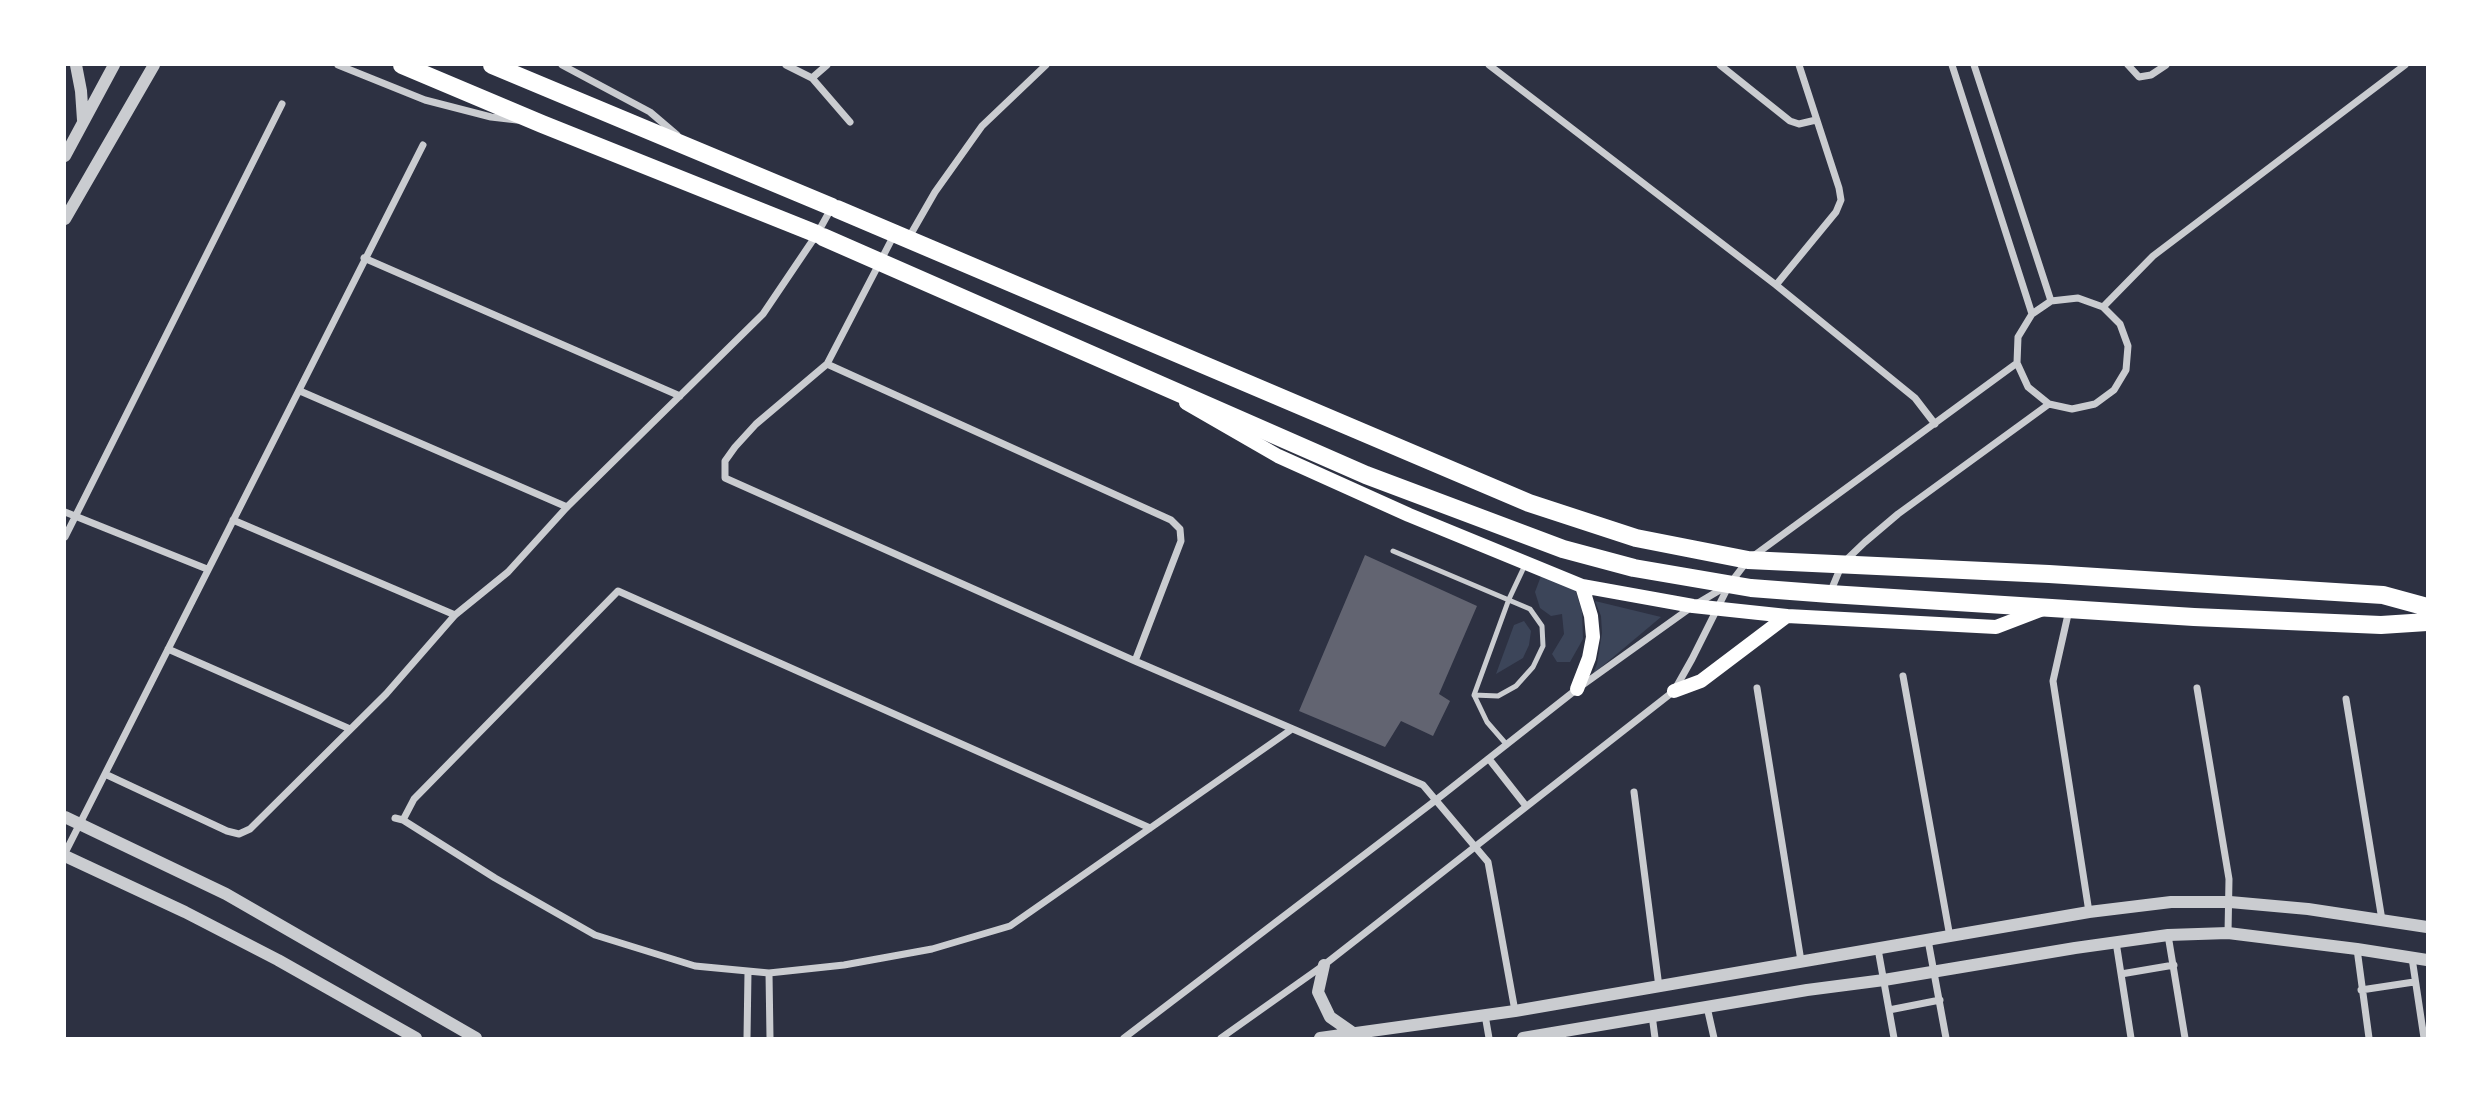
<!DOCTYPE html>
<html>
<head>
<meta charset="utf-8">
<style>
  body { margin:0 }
  #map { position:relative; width:2492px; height:1103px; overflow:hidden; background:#2d3142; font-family:"Sofia Sans Condensed",sans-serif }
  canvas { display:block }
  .frame { position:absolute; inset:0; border:66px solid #fff; pointer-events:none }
</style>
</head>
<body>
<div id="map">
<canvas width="2492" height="1103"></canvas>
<div class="frame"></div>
</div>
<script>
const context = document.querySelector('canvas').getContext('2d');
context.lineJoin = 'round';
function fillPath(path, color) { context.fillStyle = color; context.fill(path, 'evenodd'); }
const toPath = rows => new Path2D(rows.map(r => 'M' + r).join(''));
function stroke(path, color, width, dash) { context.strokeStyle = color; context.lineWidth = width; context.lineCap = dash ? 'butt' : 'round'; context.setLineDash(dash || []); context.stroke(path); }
const green = toPath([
  [1541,576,1575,589,1582,611,1583,639,1570,662,1557,662,1552,654,1564,634,1562,614,1551,616,1540,608,1535,592],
  [1595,601,1661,617,1593,674,1597,664,1602,633,1601,616],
  [1524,621,1531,631,1529,645,1523,658,1496,674,1514,625]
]);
const building = toPath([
  [1365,555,1477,606,1439,694,1450,701,1433,736,1401,721,1385,747,1299,711]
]);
const service = toPath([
  [1393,551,1530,609,1542,626,1543,646,1533,667,1516,686,1498,696,1474,695],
  [1507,745,1487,722,1474,695,1509,599,1525,565]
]);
const minor = toPath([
  [338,65,425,100,491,117,517,120],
  [562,65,650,112,677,135],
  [786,65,812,78,850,122],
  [1489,65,1776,285,1915,398,1935,424],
  [1720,65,1790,121,1799,124,1816,120],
  [1952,65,2032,314],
  [1974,65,2051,301],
  [2128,65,2139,77,2151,75,2166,65],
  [812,78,827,65],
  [894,235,827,364,756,424,735,447,725,461,725,478,1135,661,1423,785,1488,862,1515,1011],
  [908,239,935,192,982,126,1046,65],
  [364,258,680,396],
  [1776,285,1836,212,1841,200,1839,188,1799,65],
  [2103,307,2153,256,2405,65],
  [827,364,1171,520,1180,529,1181,541,1135,661],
  [300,391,567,507],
  [65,512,207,569],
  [233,520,455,615],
  [65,537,282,104],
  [1830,593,1842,564,1865,542,1898,514,2049,404],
  [2069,610,2053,681,2089,912],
  [168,649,350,729],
  [1903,676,1950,937],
  [1757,688,1801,961],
  [2197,688,2229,879,2228,933],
  [2346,699,2382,920],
  [1489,759,1526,806],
  [105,774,227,831,239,834,250,829,386,694,455,615,508,572,567,507,763,314,817,234,832,207],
  [1634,792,1659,987],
  [395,818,403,820,495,878,595,935,695,966,769,973,844,965,932,949,1010,926,1292,729],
  [403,820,414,799,618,591,1150,828],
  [65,853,423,145],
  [2168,935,2185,1038],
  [1928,940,1946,1038],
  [2116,942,2131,1038],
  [1878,949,1894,1038],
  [2357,949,2369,1038],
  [2412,958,2424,1038],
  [769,973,770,1038],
  [2121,974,2174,965],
  [2361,990,2414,982],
  [1707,1007,1714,1038],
  [1889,1010,1940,1000],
  [1485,1015,1489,1038],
  [1652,1015,1655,1038],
  [747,1038,748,972],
  [1124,1038,1436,800,1577,689,1693,606,1725,587],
  [1221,1038,1324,965,1674,691,1692,659,1729,585,1748,560,2017,363,2018,337,2032,314,2051,301,2078,298,2103,307,2120,324,2128,346,2126,370,2114,390,2095,404,2072,409,2049,404,2028,387,2017,363]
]);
const tertiary = toPath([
  [76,65,81,91,83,120],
  [65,156,114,65],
  [65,219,154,65],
  [65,817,226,894,476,1038],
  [65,856,185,912,278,960,416,1038],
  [1324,965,1318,992,1330,1017,1353,1033],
  [1320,1038,1515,1011,2089,912,2171,902,2230,902,2308,909,2427,927],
  [1523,1038,1807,990,1884,980,2075,948,2168,935,2228,933,2357,949,2427,960]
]);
const secondary = toPath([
  [1186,403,1278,456,1409,515,1582,586,1693,606,1787,616,1996,627,2043,609],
  [1577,689,1589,658,1593,637,1591,616,1582,586],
  [1674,691,1701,681,1787,616]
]);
const primary = toPath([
  [402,65,542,124,817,234],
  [492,65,832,207],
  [837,209,1529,503,1636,538,1748,560,2049,574,2383,595,2427,607],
  [823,237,1366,475,1563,549,1634,568,1751,588,1830,594,2194,617,2381,625,2427,622]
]);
fillPath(green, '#3c4559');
fillPath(building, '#626471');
stroke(service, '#caccd0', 5);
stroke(minor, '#caccd0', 7);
stroke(tertiary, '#caccd0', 12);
stroke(secondary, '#fff', 14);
stroke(primary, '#fff', 18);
</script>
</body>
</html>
